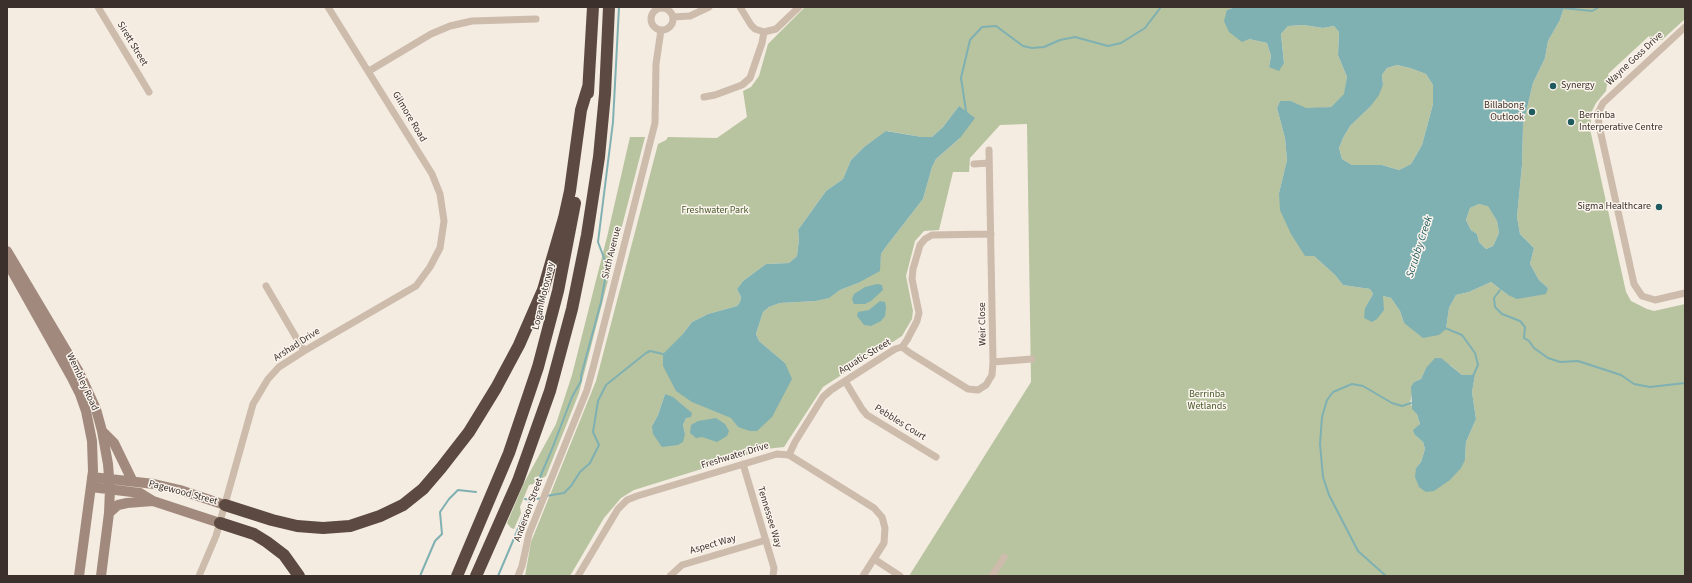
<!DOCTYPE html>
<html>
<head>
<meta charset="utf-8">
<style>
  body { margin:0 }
  #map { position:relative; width:1692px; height:583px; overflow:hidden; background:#f4ebe1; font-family:"Source Sans 3",sans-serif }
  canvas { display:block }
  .frame { position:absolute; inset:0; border:8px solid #3b302b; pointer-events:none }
</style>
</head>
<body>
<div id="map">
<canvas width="1692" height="583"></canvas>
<div class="frame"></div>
</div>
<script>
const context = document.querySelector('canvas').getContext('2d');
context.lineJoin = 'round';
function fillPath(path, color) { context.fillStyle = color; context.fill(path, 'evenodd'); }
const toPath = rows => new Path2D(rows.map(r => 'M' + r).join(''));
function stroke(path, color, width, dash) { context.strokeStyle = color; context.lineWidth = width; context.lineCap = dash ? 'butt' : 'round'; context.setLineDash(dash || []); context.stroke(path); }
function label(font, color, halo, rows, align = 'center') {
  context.font = font + ' "Source Sans 3",sans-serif'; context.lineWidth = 3; context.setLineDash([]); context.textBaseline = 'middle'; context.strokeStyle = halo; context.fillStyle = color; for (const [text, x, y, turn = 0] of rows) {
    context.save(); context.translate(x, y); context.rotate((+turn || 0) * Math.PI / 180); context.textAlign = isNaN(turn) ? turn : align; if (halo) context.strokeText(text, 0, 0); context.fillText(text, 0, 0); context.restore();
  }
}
const green = toPath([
  [805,7,1235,7,1227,10,1249,39,1267,43,1271,56,1269,67,1284,62,1281,34,1288,26,1304,25,1323,28,1334,26,1339,32,1338,55,1347,77,1345,94,1331,107,1306,109,1291,101,1280,101,1277,108,1285,138,1287,160,1279,193,1314,256,1335,275,1343,285,1370,289,1373,294,1365,308,1383,296,1391,298,1400,311,1404,323,1446,329,1449,308,1456,295,1469,292,1491,282,1508,295,1548,288,1539,280,1530,264,1534,248,1520,234,1517,217,1522,165,1523,125,1533,83,1545,58,1548,41,1560,20,1564,7,1685,7,1685,19,1662,40,1655,40,1651,42,1649,36,1608,74,1610,80,1607,85,1606,91,1596,103,1592,111,1590,129,1626,292,1631,301,1647,309,1654,311,1685,304,1685,576,909,576,1031,382,1027,124,1000,125,970,158,969,172,953,172,939,230,924,231,915,241,906,276,913,311,912,319,902,336,823,387,784,447,766,449,634,490,621,498,604,518,570,576,525,576,531,542,596,381,658,144,666,140,668,137,717,138,747,117,743,91,751,87,759,76,768,44],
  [959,106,960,138,936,159,932,167,923,199,885,248,881,254,880,265,858,283,840,290,828,298,816,301,780,303,769,307,763,312,756,334,759,341,785,363,738,427,682,335,692,322,708,314,737,306,740,302,741,297,737,289,743,281,766,264,789,263,797,256,799,239,798,230,826,191,843,179,851,160,864,147,887,131,922,137,932,137,943,127],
  [1450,365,1462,375,1475,375,1472,392,1476,419,1466,442,1465,460,1416,468,1421,462,1425,449,1423,442,1415,435,1420,424,1417,414,1410,403,1414,382,1421,379,1426,368],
  [665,394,686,418,683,425,685,434,652,426,658,415],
  [1397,65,1410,68,1426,74,1433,85,1433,104,1422,145,1411,164,1399,170,1382,165,1352,165,1342,159,1339,148,1343,138,1350,126,1370,107,1383,85,1382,75,1387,68],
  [630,137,645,137,579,393,546,476,533,484,529,485,520,507,521,513,514,529,511,528,507,523,524,483,556,424,572,375,607,237],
  [1479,204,1488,205,1497,221,1499,233,1493,246,1486,249,1479,242,1477,234,1471,230,1466,220,1470,208]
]);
const water = toPath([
  [1235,7,1564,7,1560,20,1548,41,1545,58,1533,83,1523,125,1522,165,1517,217,1520,234,1534,248,1530,264,1539,280,1548,288,1546,294,1517,299,1508,295,1491,282,1469,292,1456,295,1449,308,1446,329,1439,335,1423,338,1404,323,1400,311,1391,298,1383,296,1384,310,1377,319,1372,322,1364,318,1365,308,1373,294,1370,289,1343,285,1335,275,1314,256,1305,256,1291,234,1280,210,1279,193,1287,160,1285,138,1277,108,1280,101,1291,101,1306,108,1331,107,1344,94,1347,77,1338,55,1339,32,1334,26,1323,28,1304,25,1288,26,1281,34,1284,63,1279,71,1269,67,1271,56,1267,43,1249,39,1242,42,1229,32,1224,21,1227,10],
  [1397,65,1410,68,1426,74,1433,85,1433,104,1422,145,1411,164,1399,170,1382,165,1352,165,1342,159,1339,148,1343,138,1350,126,1370,107,1379,95,1383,85,1382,75,1387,68],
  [1479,204,1488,206,1497,221,1499,233,1493,246,1486,249,1479,242,1477,234,1471,230,1466,220,1470,208],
  [959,106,975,118,960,138,936,159,932,167,923,199,885,248,881,254,880,271,858,283,840,290,829,298,816,301,780,303,769,307,763,312,756,334,759,341,785,363,792,379,772,417,757,431,750,431,738,427,731,418,692,402,676,391,663,366,663,354,682,335,692,322,708,314,737,306,740,302,741,297,737,289,743,281,766,264,789,263,797,256,799,239,798,230,826,191,843,179,851,160,864,147,886,131,922,137,932,137,943,127],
  [877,284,882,285,883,290,871,301,865,304,854,304,852,299,854,294,865,287],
  [880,301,885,302,886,308,885,316,881,321,871,326,864,325,857,316,858,312,869,310],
  [1435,358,1441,358,1462,375,1475,375,1472,392,1476,419,1466,442,1465,460,1461,468,1450,480,1434,491,1426,492,1419,487,1415,477,1416,468,1421,462,1425,449,1423,442,1415,435,1413,430,1420,424,1417,414,1412,409,1411,387,1414,382,1421,379,1426,368],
  [665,394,673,397,692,413,691,417,686,418,683,425,685,434,683,442,678,445,662,447,653,434,652,426,658,415],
  [716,418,725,424,729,431,727,436,717,442,702,437,696,438,690,433,691,425,698,421]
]);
const stream = toPath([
  [1563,8,1592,11,1599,7],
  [966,111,961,78,970,40,982,27,996,26,1023,46,1032,48,1044,47,1060,40,1075,37,1108,46,1121,43,1145,28,1161,7],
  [1500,290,1494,298,1495,307,1502,314,1520,321,1525,327,1524,338,1529,341,1534,348,1548,358,1560,362,1578,361,1621,375,1634,384,1650,387,1685,383],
  [1445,328,1462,335,1475,353,1478,365,1473,376],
  [546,496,564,493,571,486,580,472,590,463,599,445,593,432,598,401,606,385,646,353,650,351,663,354],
  [525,499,530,500,542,498],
  [420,576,435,541,442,534,440,512,449,499,458,490,476,492],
  [498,576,552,449,572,397,581,381,581,376,601,302,606,274,604,258,598,242,613,122,619,7],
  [1386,576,1358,551,1329,495,1323,477,1320,444,1322,417,1327,400,1333,392,1352,384,1363,386,1392,403,1402,406,1411,403]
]);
const street = toPath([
  [98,7,149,92],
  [740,7,751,25,755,29,764,32,776,29,799,7],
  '651 19a11 11 0 1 1 22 0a11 11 0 1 1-22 0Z',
  [673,17,690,16,709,7],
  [1685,27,1603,103,1598,113,1599,125,1634,284,1642,296,1655,300,1685,293],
  [369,71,431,34,450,26,472,21,536,19],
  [704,97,715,95,742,85,750,78,762,43,764,32],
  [974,164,989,163],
  [266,286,304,351],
  [902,347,910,353,968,389,978,390,986,385,992,375,993,362,989,150],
  [993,362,1032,359],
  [845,381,862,409,867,415,936,457],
  [789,455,795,442,823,397,831,390,895,349,902,347,907,340,917,321,919,313,912,279,913,269,920,245,925,239,932,235,991,234],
  [743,464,774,568,773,576],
  [874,559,900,576],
  [199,576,216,536,253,404,268,379,279,367,304,351,416,286,430,267,440,248,444,221,440,194,432,174,328,7],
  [518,576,522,566,529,534,587,390,593,368,655,123,656,64,661,30],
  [578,576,618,509,627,500,637,496,777,454,789,455,874,508,882,517,885,528,884,543,863,576],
  [670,576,682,565,766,540],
  [992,576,1004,557]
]);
const secondary = toPath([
  [7,251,79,372,96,409,102,431,108,464,110,489,109,513,101,576],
  [7,262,72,378,80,394,86,411,92,441,93,471,79,576],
  [102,431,114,443,132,480],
  [92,477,154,484,180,490,225,505],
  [91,487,140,493,153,501,220,523],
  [109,513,118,505,127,503,153,501]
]);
const highway = toPath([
  [588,93,593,7],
  [225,505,272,520,297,526,323,528,350,526,380,516,403,505,423,489,441,468,469,432,496,388,519,345,543,290,564,218,570,191,581,110,588,87],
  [220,523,254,534,267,542,284,555,299,576],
  [457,576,509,453,538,367,558,291,575,203],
  [476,576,518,481,550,391,572,309,587,235,599,157,605,94,609,7]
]);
const markers = [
  [1553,86,4,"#1f5a5e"],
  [1532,112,4,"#1f5a5e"],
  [1571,122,4,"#1f5a5e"],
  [1659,207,4,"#1f5a5e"]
];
const streetNames = [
  ["Sirett Street",132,44,59],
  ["Wayne Goss Drive",1635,59,-43],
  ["Gilmore Road",409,117,59],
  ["Sixth Avenue",612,253,-76],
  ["Logan Motorway",544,296,-77],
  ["Weir Close",983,324,-91],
  ["Arshad Drive",297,345,-33],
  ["Aquatic Street",865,357,-31],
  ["Wembley Road",82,382,65],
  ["Pebbles Court",900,423,32],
  ["Freshwater Drive",735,456,-17],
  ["Pagewood Street",183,493,15],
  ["Anderson Street",529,510,-70],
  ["Tennessee Way",769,517,73],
  ["Aspect Way",713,545,-16]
];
const poiNames = [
  ["Synergy",1561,86],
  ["Billabong",1524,106,"right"],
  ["Outlook",1524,118,"right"],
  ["Berrinba",1579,116],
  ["Interperative Centre",1579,128],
  ["Sigma Healthcare",1651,207,"right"]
];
const parkNames = [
  ["Freshwater Park",715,211],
  ["Berrinba",1207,395],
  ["Wetlands",1207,407]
];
const waterNames = [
  ["Scrubby Creek",1420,247,-72]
];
fillPath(green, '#b8c4a0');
fillPath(water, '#7fb0b2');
stroke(stream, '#7fb0b2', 2);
stroke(street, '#cdbbac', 7);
stroke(secondary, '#a18a7d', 10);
stroke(highway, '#5c4a42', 12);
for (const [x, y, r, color] of markers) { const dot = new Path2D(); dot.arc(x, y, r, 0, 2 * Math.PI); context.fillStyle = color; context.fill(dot); stroke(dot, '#fbf5ee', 1.5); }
label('10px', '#3b302b', '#fbf5ee', streetNames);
label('10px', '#3b302b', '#fbf5ee', poiNames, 'left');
label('10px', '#4a5a2e', '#fbf5ee', parkNames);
label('italic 11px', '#1f5a5e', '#fbf5ee', waterNames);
</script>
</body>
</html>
